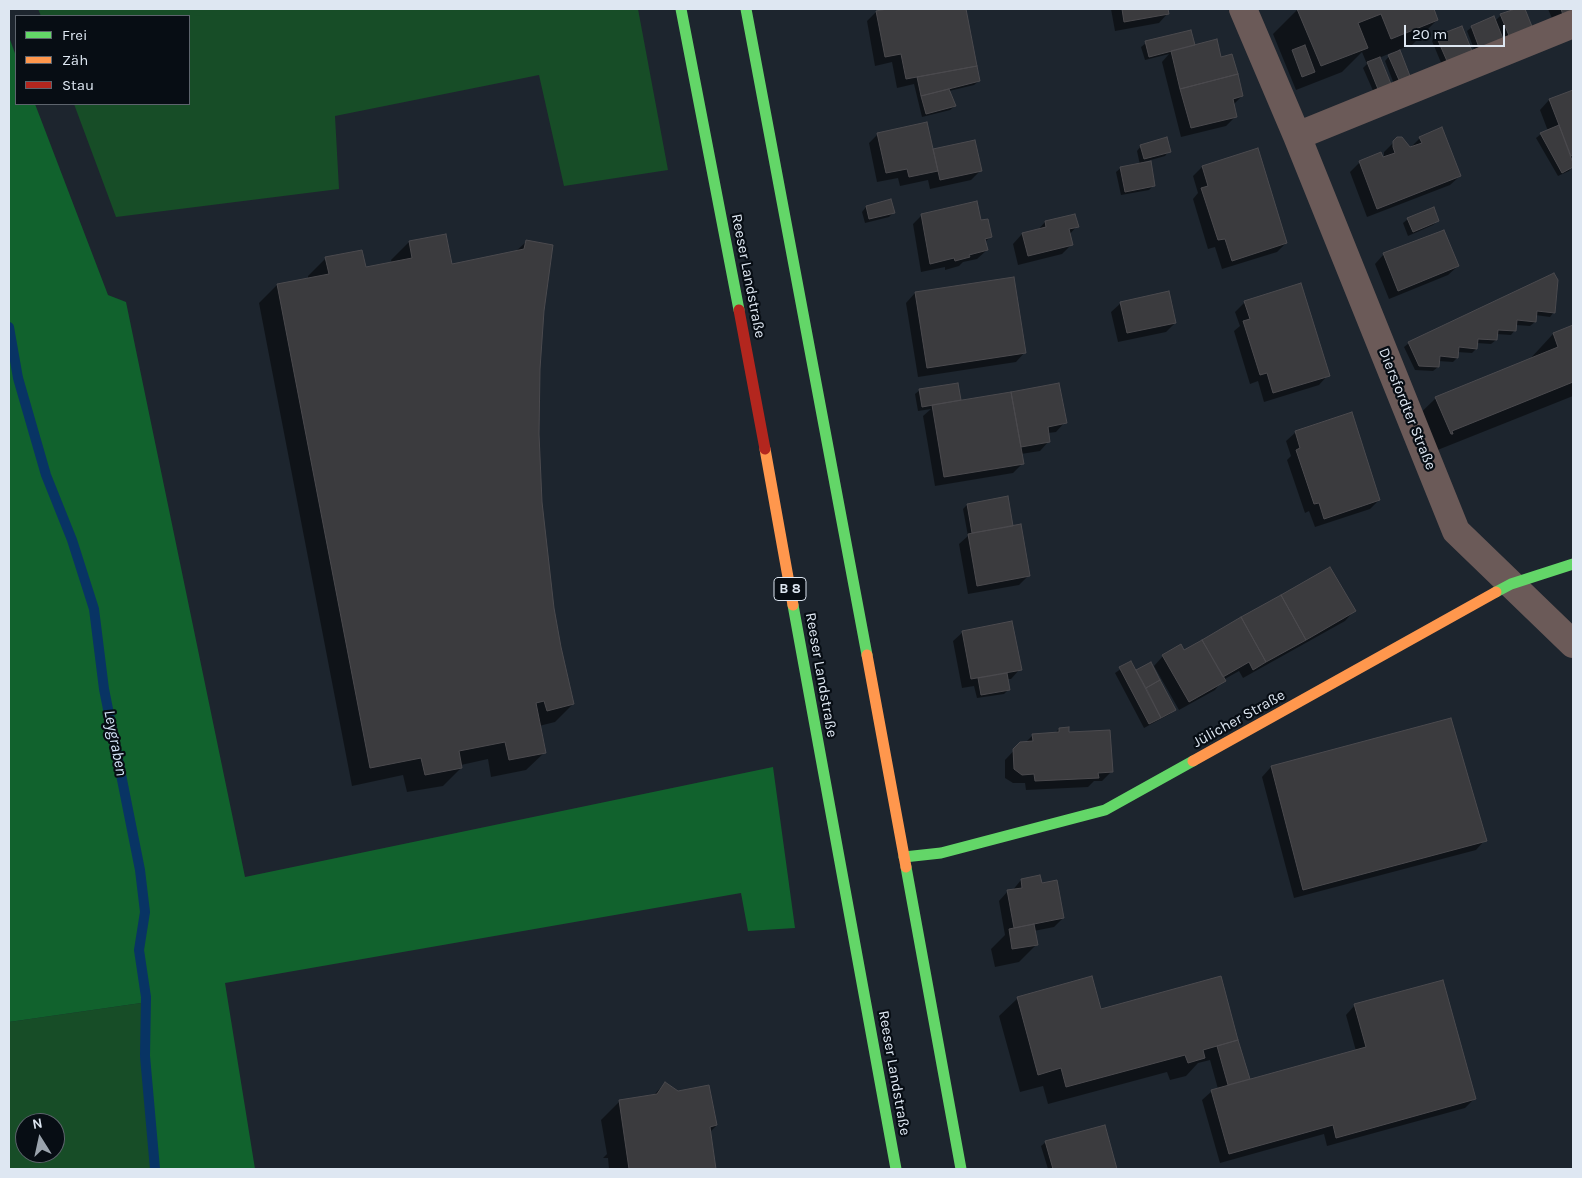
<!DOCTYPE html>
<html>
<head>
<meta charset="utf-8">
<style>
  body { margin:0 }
  #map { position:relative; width:1582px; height:1178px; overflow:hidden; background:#1d252e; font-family:Karla,sans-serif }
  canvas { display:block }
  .frame { position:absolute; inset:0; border:10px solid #dee7f2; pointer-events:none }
  .legend { position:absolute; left:15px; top:15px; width:175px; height:90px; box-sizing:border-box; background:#070d14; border:1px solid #5d646d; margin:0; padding:6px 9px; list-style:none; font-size:15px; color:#dee7f2 }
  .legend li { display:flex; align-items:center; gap:10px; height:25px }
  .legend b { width:25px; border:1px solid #5d646d }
  .north { position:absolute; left:15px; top:1113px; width:50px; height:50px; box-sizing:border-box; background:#070d14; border:1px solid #5d646d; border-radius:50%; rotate:350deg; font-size:14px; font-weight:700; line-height:20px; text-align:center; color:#dee7f2 }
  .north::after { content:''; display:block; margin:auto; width:18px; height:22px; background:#9aa3ad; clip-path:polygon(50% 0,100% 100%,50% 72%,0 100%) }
  .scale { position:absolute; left:1404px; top:25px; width:101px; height:22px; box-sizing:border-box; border:2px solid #dee7f2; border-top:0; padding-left:6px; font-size:15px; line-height:18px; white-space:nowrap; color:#dee7f2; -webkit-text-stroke:4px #070d14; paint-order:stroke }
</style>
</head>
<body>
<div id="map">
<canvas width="1582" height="1178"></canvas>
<div class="frame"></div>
<ul class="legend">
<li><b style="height:6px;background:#63d668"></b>Frei</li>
<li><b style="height:6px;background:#ff974d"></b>Zäh</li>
<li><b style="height:6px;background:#b3261e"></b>Stau</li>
</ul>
<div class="north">N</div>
<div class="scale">20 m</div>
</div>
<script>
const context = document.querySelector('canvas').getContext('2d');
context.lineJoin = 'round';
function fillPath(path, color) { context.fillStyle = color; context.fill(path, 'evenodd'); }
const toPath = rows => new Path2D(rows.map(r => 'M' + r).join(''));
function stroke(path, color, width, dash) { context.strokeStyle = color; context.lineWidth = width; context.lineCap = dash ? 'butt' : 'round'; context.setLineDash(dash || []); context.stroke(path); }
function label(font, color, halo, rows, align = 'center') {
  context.font = font + ' Karla,sans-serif'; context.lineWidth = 4.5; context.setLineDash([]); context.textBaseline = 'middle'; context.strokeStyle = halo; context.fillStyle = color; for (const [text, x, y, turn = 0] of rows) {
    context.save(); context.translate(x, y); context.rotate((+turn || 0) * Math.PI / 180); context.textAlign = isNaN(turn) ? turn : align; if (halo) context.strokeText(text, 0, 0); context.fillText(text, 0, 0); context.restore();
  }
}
const green = toPath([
  [38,9,638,9,668,170,564,186,539,75,335,116,339,189,116,217,74,104,189,104,189,16,41,16],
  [148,1002,150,1079,159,1169,9,1169,9,1022],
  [25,1123,55,1123,55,1153,25,1153]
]);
const forest = toPath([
  [9,37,16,56,16,104,35,104,108,295,126,302,245,877,773,767,795,928,748,931,741,893,225,983,255,1169,159,1169,150,1079,148,1002,9,1022]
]);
const shadow = toPath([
  [893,9,964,9,979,81,974,85,949,91,955,106,950,110,922,117,914,84,897,88,892,62,875,66,867,21,876,12],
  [1111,9,1167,9,1168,13,1159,23,1115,31],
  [1298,9,1432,9,1437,20,1412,45,1398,50,1409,75,1394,84,1385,61,1393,52,1379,58,1390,83,1374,93,1363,68,1367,64,1362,52,1342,72,1296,90,1273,34],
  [1519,9,1524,9,1532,29,1476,54,1467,31,1472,27,1495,21,1501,15],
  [1548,9,1573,9,1573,15,1554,23],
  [1437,37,1467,55,1442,65,1432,41],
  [1146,43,1194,46,1220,59,1242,96,1233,105,1236,116,1226,126,1181,137,1162,62,1169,54,1145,60,1141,47],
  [1573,91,1573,160,1571,161,1573,166,1569,171,1558,176,1536,138,1541,134,1548,131,1540,110,1549,100],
  [878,134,932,151,980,171,971,180,930,189,928,180,900,186,898,178,877,182,869,143],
  [1420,138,1460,176,1450,185,1367,217,1350,172,1360,162,1384,158,1384,152,1397,139,1410,148],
  [1141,146,1169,151,1165,156,1140,163,1154,185,1149,190,1121,195,1116,172,1121,168,1140,165,1137,151],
  [1202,167,1286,243,1277,252,1222,269,1215,247,1208,249,1193,199,1198,193,1193,176],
  [866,207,893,213,889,217,865,223,862,212],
  [922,215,980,221,991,236,985,242,987,250,977,259,963,262,959,266,945,270,945,267,921,272,913,224],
  [1408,219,1438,221,1433,225,1408,236,1403,223],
  [1045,222,1077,226,1069,235,1071,245,1062,254,1018,265,1013,244,1022,234,1037,231],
  [445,235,451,265,515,252,526,242,543,310,539,369,538,434,545,554,559,647,573,704,555,722,539,726,545,752,526,770,491,777,488,759,461,765,461,768,443,786,407,792,403,775,352,786,259,303,277,285,308,279,308,276,326,258,365,268,392,263,391,260,409,242],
  [1384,254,1458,266,1448,275,1389,299,1375,264],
  [1554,275,1554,312,1550,317,1535,315,1535,322,1530,326,1516,325,1515,330,1511,335,1496,334,1496,340,1491,344,1477,343,1476,349,1472,353,1457,352,1457,358,1453,362,1438,361,1438,367,1433,371,1415,370,1404,347,1409,343],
  [915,293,1025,352,1016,362,918,377,906,303],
  [1245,302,1328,375,1319,385,1264,402,1258,381,1250,384,1234,331,1240,326,1235,312],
  [1121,303,1175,323,1166,332,1118,342,1111,312],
  [1573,326,1573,396,1425,455,1411,422,1436,398,1529,360,1553,334],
  [957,384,960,402,1058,384,1065,422,1056,432,1048,433,1049,441,1040,451,1021,454,1022,464,1013,473,935,486,923,416,931,409,918,411,915,394,920,390],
  [1296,432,1379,500,1370,509,1315,527,1309,511,1305,513,1287,460,1291,456,1286,441],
  [967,505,1012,525,1029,575,1019,585,968,594,959,544,968,536,963,509],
  [1354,611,1345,621,1243,678,1239,671,1223,680,1215,690,1179,710,1154,666,1163,656],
  [963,632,1020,669,1011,679,1007,679,1009,689,1004,694,977,698,974,686,962,688,953,641],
  [1131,662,1135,672,1150,664,1174,710,1170,714,1144,728,1115,673],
  [1059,729,1068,733,1111,772,1102,781,1094,781,1088,787,1026,790,1025,783,1013,783,1005,778,1005,760,1021,743,1025,743,1033,735,1054,734],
  [1271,767,1485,840,1476,850,1294,898,1262,777],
  [1021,880,1041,884,1063,918,1054,927,1034,931,1037,944,1019,962,995,967,991,949,1005,935,999,901,1008,891,1012,891],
  [1220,977,1249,1081,1356,1051,1346,1015,1355,1005,1475,1098,1465,1108,1327,1146,1324,1134,1220,1163,1202,1100,1212,1091,1218,1089,1210,1060,1198,1063,1186,1076,1170,1080,1167,1072,1048,1104,1043,1086,1020,1092,999,1016,1018,998,1100,1011],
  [665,1083,716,1126,709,1133,715,1169,609,1169,608,1158,603,1158,607,1154,601,1120,620,1101,653,1096],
  [1104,1126,1116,1169,1048,1169,1041,1146,1046,1142]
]);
const stream = toPath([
  [9,327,18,378,46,475,72,540,94,609,104,689,140,870,145,912,139,950,146,997,145,1056,155,1169]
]);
const building = toPath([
  [887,9,966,9,977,66,906,79,901,54,885,57,876,11,887,9],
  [1122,9,1168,9,1169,14,1124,22,1122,9],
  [1297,9,1434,9,1438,20,1391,39,1381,14,1358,23,1368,48,1321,66,1297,9],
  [1515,9,1525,9,1533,29,1510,38,1500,14,1515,9],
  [1561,9,1573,9,1573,10,1563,15,1561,9],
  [1494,16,1504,41,1480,50,1471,26,1494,16],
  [1462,26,1472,51,1447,61,1436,36,1462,26],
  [1191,30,1195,45,1149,57,1145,41,1191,30],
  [1217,39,1221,57,1232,54,1238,74,1180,89,1171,51,1217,39],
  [1305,45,1315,72,1302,77,1292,50,1305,45],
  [1400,50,1410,76,1399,80,1388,55,1400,50],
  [1380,57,1391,84,1378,89,1367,62,1380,57],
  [977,66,980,81,921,96,917,77,977,66],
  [1238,74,1243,96,1233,99,1237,117,1191,128,1180,89,1238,74],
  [949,89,956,106,926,114,921,96,949,89],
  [1573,90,1573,155,1571,156,1549,99,1573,90],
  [927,122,938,171,909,177,907,169,886,173,877,133,927,122],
  [1559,125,1573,163,1573,167,1562,173,1540,133,1559,125],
  [1442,127,1461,176,1377,209,1359,161,1381,152,1383,157,1395,153,1393,147,1393,141,1397,137,1402,137,1410,147,1422,143,1419,137,1442,127],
  [1167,137,1171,152,1144,159,1140,145,1167,137],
  [975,140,982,171,940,180,933,149,975,140],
  [1258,148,1287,243,1232,261,1225,239,1218,240,1201,188,1208,186,1202,166,1258,148],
  [1151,161,1155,186,1125,192,1120,167,1151,161],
  [891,199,895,213,869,219,866,206,891,199],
  [977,201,981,220,988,219,992,237,985,239,988,250,969,255,970,257,955,261,954,258,930,264,921,214,977,201],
  [1434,207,1439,221,1413,232,1407,218,1434,207],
  [1075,214,1079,227,1069,229,1073,245,1028,256,1022,233,1046,227,1045,221,1075,214],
  [1444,230,1459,266,1398,291,1383,253,1444,230],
  [446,234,452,264,524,249,526,240,553,245,544,311,540,369,539,434,542,502,554,608,561,647,574,704,547,711,544,701,536,703,546,753,509,760,505,742,459,751,462,768,425,775,421,758,370,768,277,284,329,274,325,257,362,250,366,267,412,258,409,241,446,234],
  [1554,273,1558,280,1555,313,1537,311,1536,322,1517,320,1516,331,1498,330,1497,340,1478,339,1477,349,1459,347,1458,358,1440,356,1439,367,1419,366,1408,342,1554,273],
  [1014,277,1026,353,927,368,915,292,1014,277],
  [1301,283,1330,376,1273,393,1267,373,1260,375,1243,321,1250,319,1244,301,1301,283],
  [1169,291,1176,323,1127,333,1120,302,1169,291],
  [1573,325,1573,382,1452,431,1453,434,1451,434,1435,397,1558,347,1553,333,1573,325],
  [958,383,961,400,922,407,919,389,958,383],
  [1059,383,1067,423,1048,427,1050,442,1021,447,1011,392,1059,383],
  [1011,392,1024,464,944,477,932,405,1011,392],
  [1352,412,1380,500,1324,519,1319,503,1314,504,1296,450,1300,448,1295,431,1352,412],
  [1008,496,1013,526,972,533,967,504,1008,496],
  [1021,524,1030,576,977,586,968,534,1021,524],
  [1330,567,1356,611,1306,640,1281,595,1330,567],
  [1281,595,1306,640,1266,662,1241,617,1281,595],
  [1241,617,1266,662,1253,670,1249,662,1223,677,1202,640,1241,617],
  [1012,621,1022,670,971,679,962,631,1012,621],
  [1202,640,1226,681,1189,702,1162,655,1181,644,1184,650,1202,640],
  [1131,661,1161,718,1149,724,1119,667,1131,661],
  [1151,662,1160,680,1146,688,1136,670,1151,662],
  [1007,673,1010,690,981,695,978,678,1007,673],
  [1160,680,1176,710,1161,718,1146,688,1160,680],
  [1451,718,1487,841,1303,890,1271,766,1451,718],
  [1069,727,1069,732,1110,730,1113,772,1098,773,1099,778,1035,781,1034,774,1022,775,1014,769,1013,749,1020,742,1033,741,1032,734,1059,732,1059,728,1069,727],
  [1040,875,1042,883,1057,880,1064,918,1014,928,1007,890,1022,888,1021,879,1040,875],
  [1034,924,1038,945,1012,949,1009,929,1034,924],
  [1092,976,1101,1009,1221,976,1238,1040,1203,1050,1205,1058,1188,1063,1185,1055,1066,1087,1061,1068,1038,1075,1017,997,1092,976],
  [1443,980,1476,1099,1336,1138,1333,1125,1229,1154,1211,1090,1366,1047,1354,1004,1443,980],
  [1238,1040,1250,1079,1228,1085,1217,1046,1238,1040],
  [665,1082,678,1091,709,1085,717,1125,710,1127,716,1169,629,1169,619,1100,657,1094,665,1082],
  [1105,1125,1117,1169,1053,1169,1045,1141,1105,1125]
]);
const street = toPath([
  [1243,9,1297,136,1456,531,1573,644],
  [1297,136,1573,24]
]);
const fast = toPath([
  [681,9,739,310],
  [746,9,867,655],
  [1496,592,1511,584,1573,564],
  [793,605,896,1169],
  [904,857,941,853,1105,810,1193,761],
  [906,867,961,1169]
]);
const slow = toPath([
  [765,449,793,605],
  [867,655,906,867],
  [1193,761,1496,592]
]);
const jam = toPath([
  [739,310,765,449]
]);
const shields = [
  [790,589,32]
];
const shieldNames = [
  ["B 8",790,589]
];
const streetNames = [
  ["Reeser Landstraße",748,276,79],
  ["Diersfordter Straße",1407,409,68],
  ["Reeser Landstraße",821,675,80],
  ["Jülicher Straße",1239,719,-29],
  ["Reeser Landstraße",894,1073,80]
];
const waterNames = [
  ["Leygraben",115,743,79]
];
fillPath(green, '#174d27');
fillPath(forest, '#11622d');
fillPath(shadow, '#0007');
stroke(stream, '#083464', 10);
fillPath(building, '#3b3b3e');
stroke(building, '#4b4a4e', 1);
stroke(street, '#6b5a58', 28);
stroke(fast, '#63d668', 11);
stroke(slow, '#ff974d', 11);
stroke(jam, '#b3261e', 11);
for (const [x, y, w] of shields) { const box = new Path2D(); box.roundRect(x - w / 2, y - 11.5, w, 23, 4); context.fillStyle = '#070d14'; context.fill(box); stroke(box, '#dee7f2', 1); }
label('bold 14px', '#dee7f2', null, shieldNames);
label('15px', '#dee7f2', '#070d14', streetNames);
label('italic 16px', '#d5e4f8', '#070d14', waterNames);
</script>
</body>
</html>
